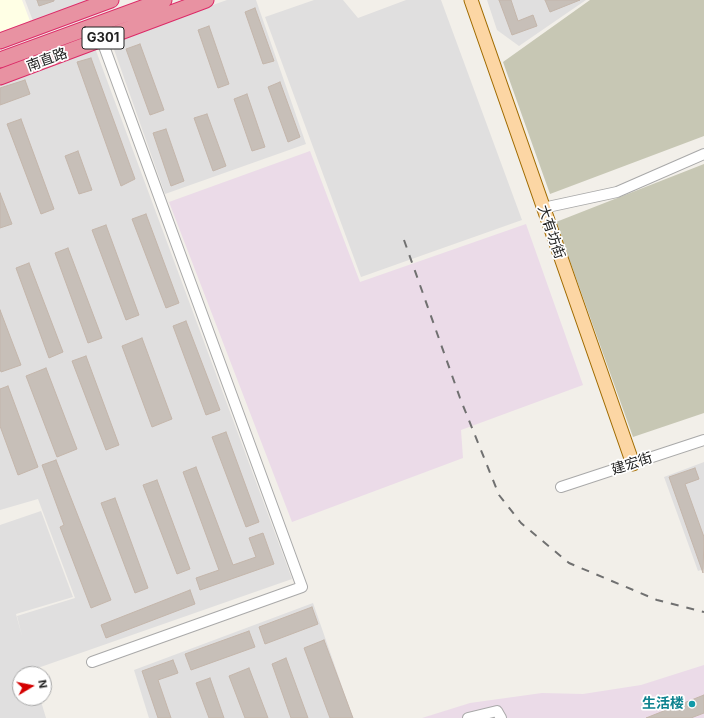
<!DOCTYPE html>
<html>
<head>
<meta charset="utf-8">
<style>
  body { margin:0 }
  #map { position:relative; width:704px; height:718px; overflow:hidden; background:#f2efe9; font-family:Inter,sans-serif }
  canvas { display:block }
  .north { position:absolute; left:12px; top:666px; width:40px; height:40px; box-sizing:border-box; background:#fff; border:1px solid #a7a7a7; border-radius:50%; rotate:80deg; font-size:11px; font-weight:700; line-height:16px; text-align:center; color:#222 }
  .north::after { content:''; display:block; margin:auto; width:14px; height:18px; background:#d40000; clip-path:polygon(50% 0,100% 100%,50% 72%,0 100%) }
</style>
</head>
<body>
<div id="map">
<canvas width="704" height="718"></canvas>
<div class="north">N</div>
</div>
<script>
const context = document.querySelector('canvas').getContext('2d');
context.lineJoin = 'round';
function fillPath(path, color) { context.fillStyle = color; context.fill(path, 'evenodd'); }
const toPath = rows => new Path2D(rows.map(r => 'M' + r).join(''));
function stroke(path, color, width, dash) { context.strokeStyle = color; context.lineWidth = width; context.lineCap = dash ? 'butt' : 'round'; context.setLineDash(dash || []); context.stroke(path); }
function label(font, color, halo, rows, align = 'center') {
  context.font = font + ' Inter,"Noto Sans SC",sans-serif'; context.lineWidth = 3.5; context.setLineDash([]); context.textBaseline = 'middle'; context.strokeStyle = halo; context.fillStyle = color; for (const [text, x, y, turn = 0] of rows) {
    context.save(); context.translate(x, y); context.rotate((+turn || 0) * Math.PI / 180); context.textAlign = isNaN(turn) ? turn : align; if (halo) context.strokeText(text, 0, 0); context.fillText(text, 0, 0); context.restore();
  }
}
const residential = toPath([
  [25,0,90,0,33,21],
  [227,0,256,0,306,144,165,194,111,41],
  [314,0,343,0,358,18,406,0,441,0,522,220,361,277,265,17],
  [487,0,586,0,519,46,497,30],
  [95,48,292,579,32,670,33,674,20,674,20,698,40,698,46,718,0,718,0,525,41,511,73,597,16,614,22,636,17,616,75,598,38,499,0,510,0,83],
  [704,462,704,569,698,571,664,477],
  [313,603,353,718,149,718,134,670]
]);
const industrial = toPath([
  [310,151,360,282,526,224,583,385,461,430,463,458,292,522,169,202],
  [704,665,704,718,422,718,470,703,542,693,583,694,641,685]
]);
const education = toPath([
  [0,0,22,0,30,21,0,32]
]);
const construction = toPath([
  [590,0,704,0,704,136,550,194,503,62],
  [704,164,704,413,633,437,556,222]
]);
const building = toPath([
  [37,0,54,0,54,1,39,6,37,0],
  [499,0,511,0,518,21,533,15,537,26,512,35,499,0],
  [545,0,580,0,550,12,545,0],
  [255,8,274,61,263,64,245,12,255,8],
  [209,26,229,84,218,88,198,30,209,26],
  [140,44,164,110,150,115,126,49,140,44],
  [91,58,135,179,121,186,77,62,91,58],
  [25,80,30,94,0,105,0,88,25,80],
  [280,82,300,137,288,142,268,87,280,82],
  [247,94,265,147,252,151,234,99,247,94],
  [207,114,226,166,213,171,194,118,207,114],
  [21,119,54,209,41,214,7,124,21,119],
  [166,129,184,181,171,186,153,133,166,129],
  [78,151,92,190,79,194,65,156,78,151],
  [0,193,12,224,0,228,0,193],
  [146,214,179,303,166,308,132,219,146,214],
  [106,225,139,315,126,320,92,230,106,225],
  [68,248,102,338,88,343,55,253,68,248],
  [29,263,63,352,49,358,16,268,29,263],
  [0,310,21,365,1,372,0,369,0,310],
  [186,321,220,410,206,415,173,326,186,321],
  [142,338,172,419,152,427,122,346,142,338],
  [86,356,119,445,106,450,72,361,86,356],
  [46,368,77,449,57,457,26,376,46,368],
  [8,386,38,467,18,475,0,426,0,389,8,386],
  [226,432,259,522,246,527,212,437,226,432],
  [56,460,111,600,91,608,60,527,64,525,42,465,56,460],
  [196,467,233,565,256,557,249,538,263,533,274,564,200,590,196,578,219,570,183,472,196,467],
  [695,468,699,479,685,484,704,537,703,573,669,477,695,468],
  [157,480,190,569,177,574,143,485,157,480],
  [115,498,148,588,135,593,101,503,115,498],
  [190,590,195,604,106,638,101,625,190,590],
  [312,607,318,624,265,644,259,627,312,607],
  [249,631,255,647,191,670,185,654,249,631],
  [324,640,353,718,330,718,304,648,324,640],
  [286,658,308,718,291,718,272,664,286,658],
  [173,660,178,673,158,680,171,718,158,718,142,671,173,660],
  [249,668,268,718,245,718,229,676,249,668],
  [210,678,224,718,209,718,196,683,210,678],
  [704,695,704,713,691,718,646,718,704,695]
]);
const minor = toPath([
  [543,208,617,192,704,154],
  [561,487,704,440],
  [92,662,302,587,101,38],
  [468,718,497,711,501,718]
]);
const major = toPath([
  [471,0,633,464]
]);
const highway = toPath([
  [0,41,111,0],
  [0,60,164,0],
  [0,77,206,0]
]);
const rail = toPath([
  [404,240,460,398,499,495,521,523,569,563,657,600,704,612]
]);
const markers = [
  [692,704,4,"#0f9aa8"]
];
const shields = [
  [103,38,42]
];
const shieldNames = [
  ["G301",103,38]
];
const streetNames = [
  ["南直路",47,60,-20],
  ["大有坊街",551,232,71],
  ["建宏街",632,464,-18]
];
const cultureNames = [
  ["生活楼",684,704]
];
fillPath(residential, '#e0dfdf');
fillPath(industrial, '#ebdbe8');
fillPath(education, '#ffffe5');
fillPath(construction, '#c7c7b4');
fillPath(building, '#c7bfb8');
stroke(building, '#c4b6ab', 1);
stroke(minor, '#a9a9a9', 12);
stroke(major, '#a06b00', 15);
stroke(highway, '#dc2a67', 17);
stroke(minor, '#fff', 10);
stroke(major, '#fcd6a4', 13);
stroke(highway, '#e892a2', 15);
stroke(rail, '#707070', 2, [8, 8]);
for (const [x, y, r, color] of markers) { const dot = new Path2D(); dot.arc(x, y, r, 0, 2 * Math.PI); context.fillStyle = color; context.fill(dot); stroke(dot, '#fff', 1.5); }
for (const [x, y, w] of shields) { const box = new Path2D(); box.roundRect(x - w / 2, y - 11, w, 22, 3); context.fillStyle = '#fff'; context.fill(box); stroke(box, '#222', 1); }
label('bold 13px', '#222', null, shieldNames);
label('14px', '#222', '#fff', streetNames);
label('bold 14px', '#0d838f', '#fff', cultureNames, 'right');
</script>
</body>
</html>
